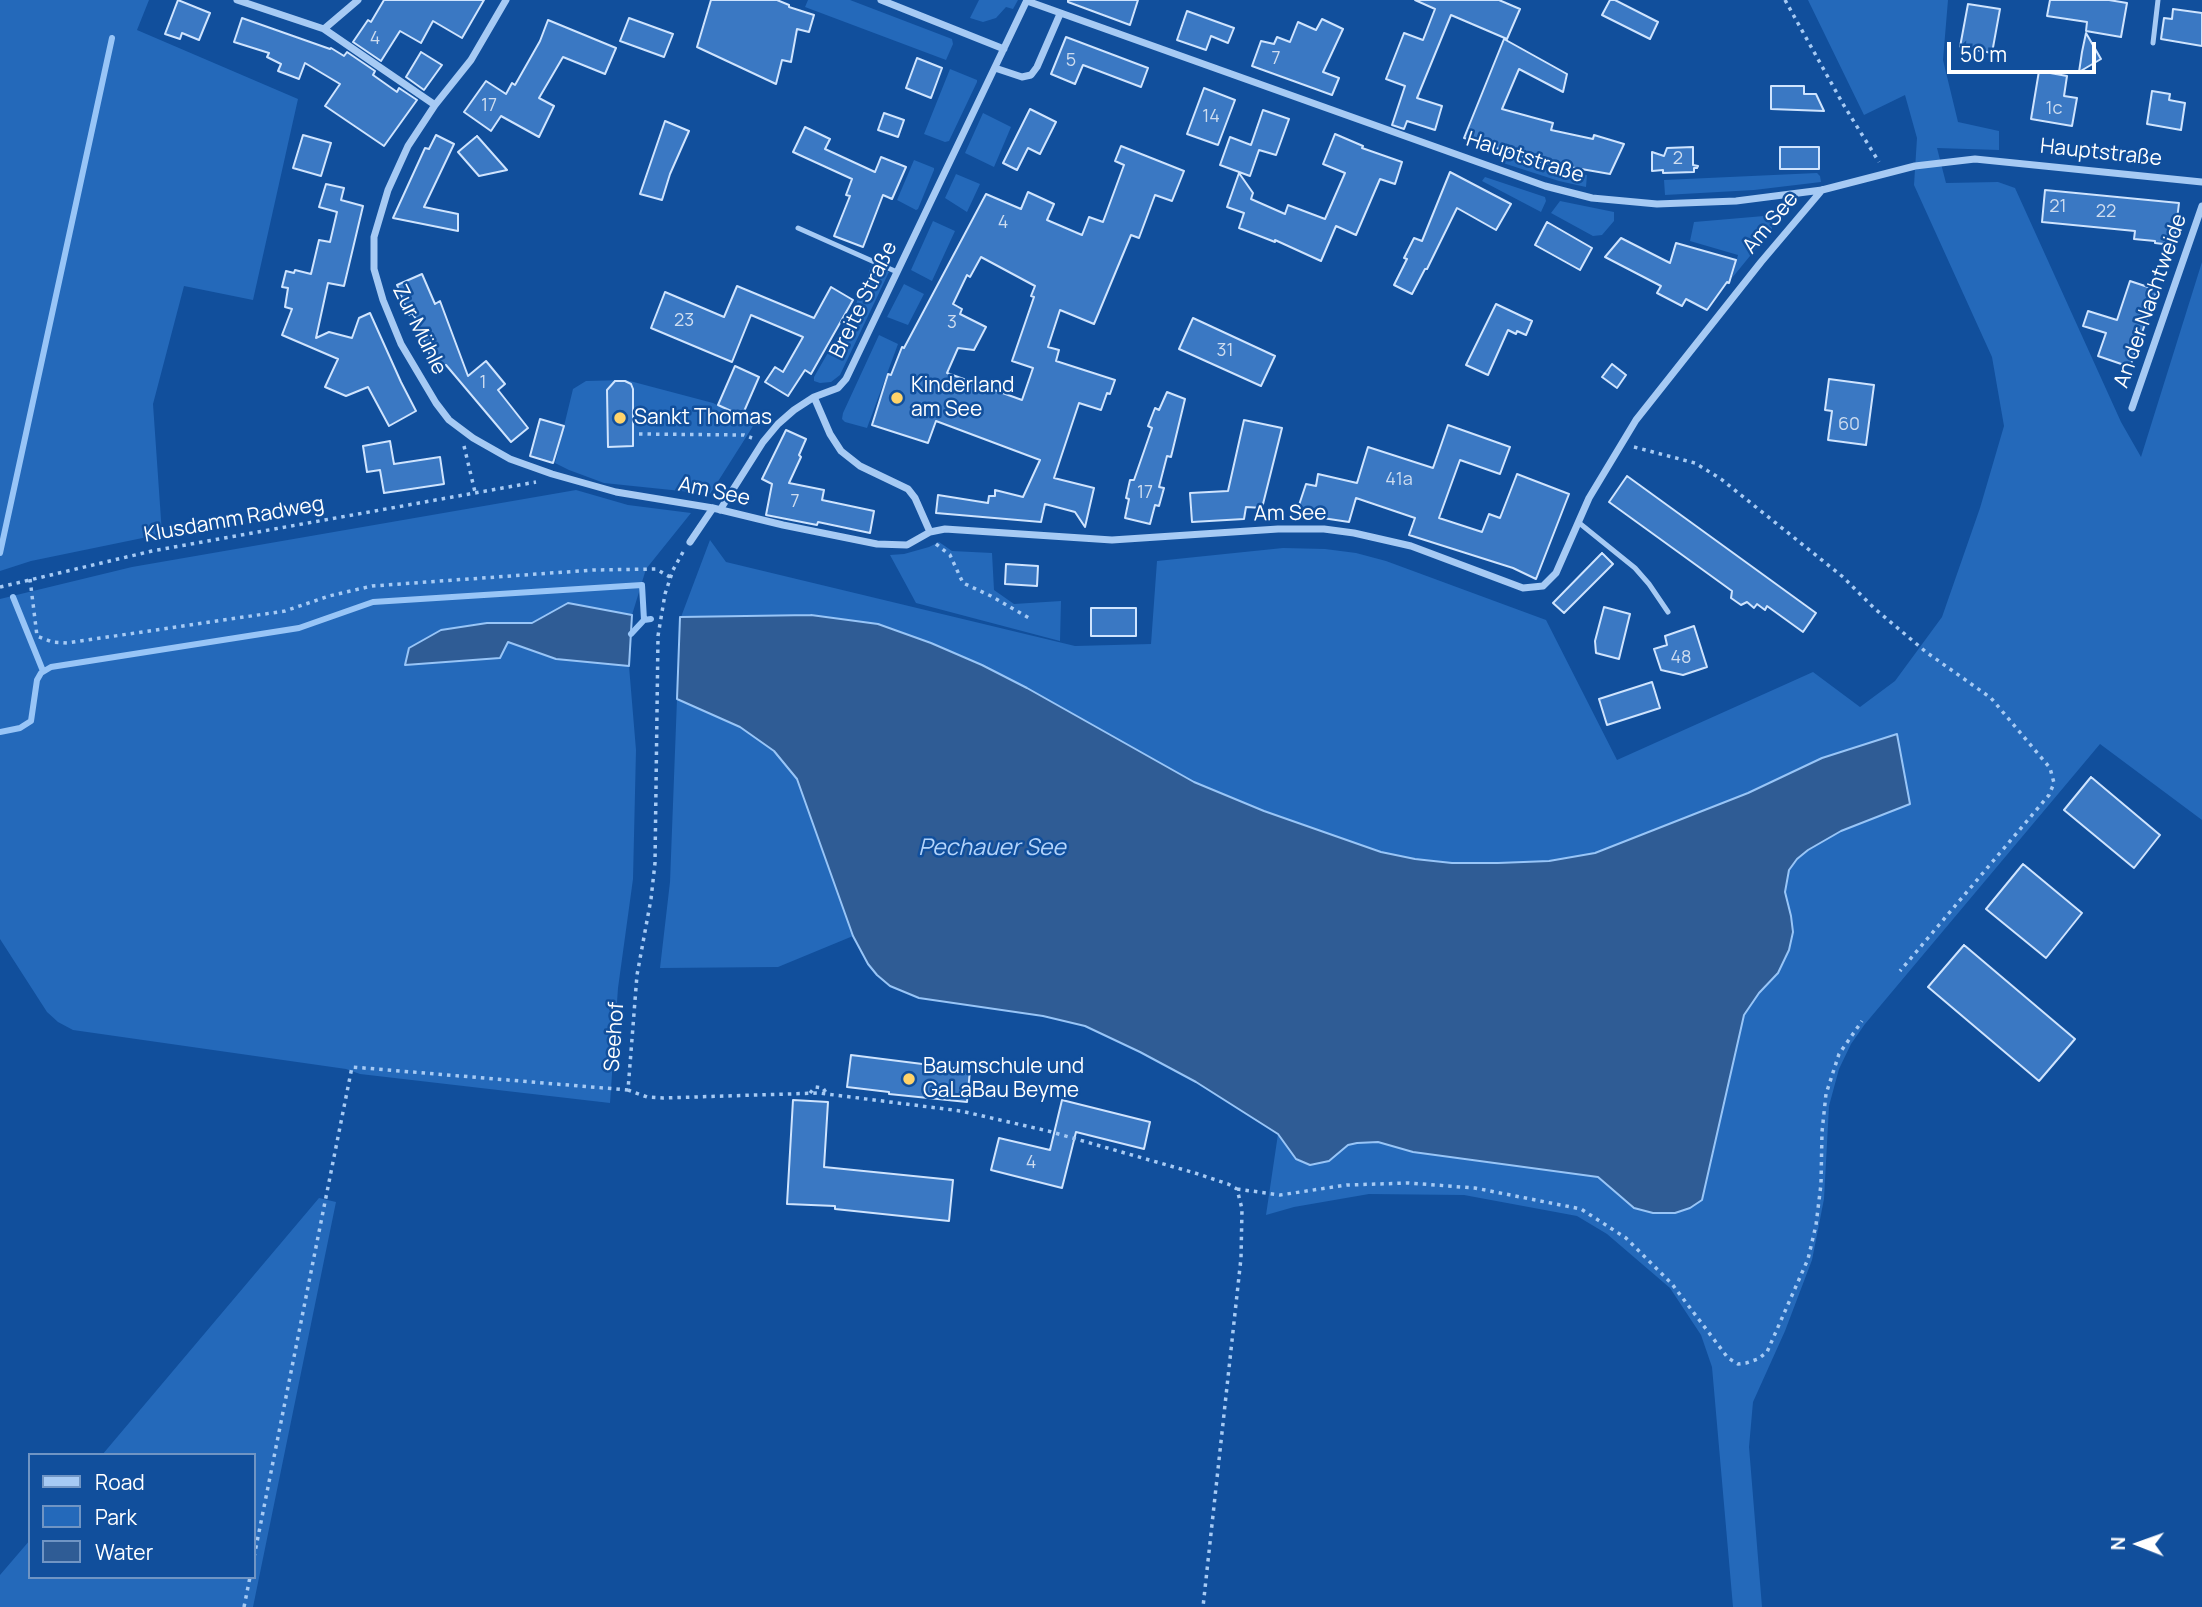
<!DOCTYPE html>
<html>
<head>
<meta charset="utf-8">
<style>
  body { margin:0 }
  #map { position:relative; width:2202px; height:1607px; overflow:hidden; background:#114f9c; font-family:Manrope,sans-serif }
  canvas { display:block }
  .legend { position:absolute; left:28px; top:1453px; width:228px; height:126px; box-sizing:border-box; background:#114f9c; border:2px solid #7095c4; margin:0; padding:9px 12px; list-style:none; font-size:21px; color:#fff }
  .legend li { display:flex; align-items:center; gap:14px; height:35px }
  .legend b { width:35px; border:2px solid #7095c4 }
  .north { position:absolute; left:2104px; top:1509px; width:70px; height:70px; -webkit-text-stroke:5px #114f9c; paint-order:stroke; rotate:271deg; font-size:19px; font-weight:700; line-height:28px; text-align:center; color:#fff }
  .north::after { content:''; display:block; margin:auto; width:24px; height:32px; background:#fff; clip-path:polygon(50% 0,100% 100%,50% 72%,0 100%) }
  .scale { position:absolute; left:1947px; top:42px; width:149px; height:32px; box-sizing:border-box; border:4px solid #fff; border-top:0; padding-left:9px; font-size:21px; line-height:24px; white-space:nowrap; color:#fff; -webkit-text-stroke:5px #114f9c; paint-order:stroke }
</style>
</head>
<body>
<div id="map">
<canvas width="2202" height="1607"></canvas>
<ul class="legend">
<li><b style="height:9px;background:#a6caf4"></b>Road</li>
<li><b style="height:19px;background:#2469ba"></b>Park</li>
<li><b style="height:19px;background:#2f5c95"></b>Water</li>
</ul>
<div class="north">N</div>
<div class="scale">50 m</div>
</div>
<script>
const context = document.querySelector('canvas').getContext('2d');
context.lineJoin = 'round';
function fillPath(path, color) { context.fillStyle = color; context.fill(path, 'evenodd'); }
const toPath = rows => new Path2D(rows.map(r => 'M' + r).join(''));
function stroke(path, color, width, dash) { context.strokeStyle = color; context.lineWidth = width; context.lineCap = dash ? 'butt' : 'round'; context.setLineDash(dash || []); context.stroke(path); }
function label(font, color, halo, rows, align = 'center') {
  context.font = font + ' Manrope,sans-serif'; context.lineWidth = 5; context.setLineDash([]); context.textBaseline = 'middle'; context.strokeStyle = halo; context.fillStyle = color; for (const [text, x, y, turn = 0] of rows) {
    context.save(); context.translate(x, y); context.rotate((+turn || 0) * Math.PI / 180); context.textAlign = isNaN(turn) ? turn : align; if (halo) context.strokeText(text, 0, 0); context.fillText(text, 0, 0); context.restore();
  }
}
const green = toPath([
  [0,0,149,0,137,30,298,99,253,300,184,286,153,404,162,534,31,561,0,571],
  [808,0,850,0,952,39,953,44,946,60,805,7],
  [979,0,1018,0,1013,9,1006,7,996,18,983,22,970,18],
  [1808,0,1948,0,1943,60,1958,122,1999,131,1999,150,1937,148,1946,183,1998,182,2015,188,2121,422,2141,457,2202,262,2202,820,2100,744,1865,1024,1851,1044,1839,1069,1829,1106,1824,1199,1812,1260,1785,1331,1753,1402,1749,1447,1762,1607,1733,1607,1712,1367,1701,1335,1670,1288,1607,1234,1577,1216,1464,1195,1369,1194,1294,1207,1266,1215,1278,1134,1296,1159,1310,1165,1329,1161,1348,1145,1357,1143,1378,1142,1413,1152,1598,1177,1634,1208,1701,1201,1744,1015,1759,993,1778,973,1791,916,1785,892,1789,870,1797,859,1808,850,1841,831,1909,804,1823,758,1748,793,1595,853,1549,861,1498,863,1452,863,1415,859,1381,852,1264,811,1194,782,982,665,878,624,811,615,681,617,710,540,726,562,1075,646,1151,644,1157,561,1283,548,1325,549,1356,553,1386,561,1546,620,1617,760,1813,672,1860,707,1895,681,1942,617,1980,508,2004,426,1992,357,1914,185,1917,138,1905,95,1864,115],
  [950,69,977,80,977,82,949,141,945,142,924,134],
  [983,113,1011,127,994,167,965,153],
  [1500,155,1546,168,1587,175,1586,187,1559,181,1500,162],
  [914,160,934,168,934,170,918,209,916,210,897,200],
  [1817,173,1820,176,1821,182,1754,190,1665,195,1664,180],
  [956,174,980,184,967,212,945,198],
  [1485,177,1545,197,1546,201,1541,212,1482,181],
  [1560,201,1614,212,1614,221,1602,235,1593,236,1551,213],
  [1764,216,1771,220,1772,229,1732,278,1738,255,1690,241,1694,222],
  [933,221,955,231,932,281,911,270],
  [872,264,889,272,840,375,831,382,820,383,814,381,814,377,856,304],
  [904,284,924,294,908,325,887,317],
  [879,335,898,344,867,428,845,422,842,419,843,413],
  [626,380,713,403,755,423,710,494,604,483,569,470,555,463,573,389,586,381],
  [576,490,628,505,691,513,646,569,632,615,568,603,532,623,487,623,441,630,406,665,454,661,508,642,556,659,629,666,636,750,633,879,618,988,610,1103,360,1074,346,1069,73,1030,58,1022,47,1012,0,939,0,599,132,567],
  [939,542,952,551,992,553,994,590,1014,604,1061,601,1060,641,916,603,890,555,904,554,929,547],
  [677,699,740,727,774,751,797,779,853,936,778,967,660,968,670,882],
  [319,1198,336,1202,253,1607,0,1607,0,1575,30,1540,30,1577,254,1577,254,1455,102,1455]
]);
const water = toPath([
  [568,603,632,615,629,666,556,659,508,642,500,658,405,665,409,648,441,630,487,623,532,623,568,603],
  [811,615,878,624,931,643,982,665,1027,688,1194,782,1264,811,1341,838,1381,852,1415,859,1452,863,1498,863,1549,861,1595,853,1748,793,1822,758,1897,734,1910,804,1841,831,1808,850,1797,859,1789,870,1785,892,1791,916,1793,932,1789,950,1778,973,1759,993,1744,1015,1702,1200,1690,1208,1675,1213,1653,1213,1634,1208,1598,1177,1413,1152,1378,1142,1357,1143,1348,1145,1329,1161,1310,1165,1296,1159,1278,1134,1196,1082,1140,1052,1085,1026,1043,1016,919,998,890,986,877,975,868,964,853,936,797,779,774,751,740,727,677,699,680,617,811,615]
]);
const stream = toPath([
  [0,553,112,38],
  [13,597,43,671],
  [631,634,644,620],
  [0,732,20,728,31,721,37,680,41,673,51,667,299,628,373,602,642,585,644,620,651,619]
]);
const building = toPath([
  [178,0,210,13,199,40,182,33,180,39,165,34,178,0],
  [384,0,484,0,462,38,433,21,421,43,400,31,381,61,353,42,368,20,371,22,384,0],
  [711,0,777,0,789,5,789,7,814,15,809,32,797,29,791,62,782,60,776,84,697,47,711,0],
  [1068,0,1138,0,1130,25,1068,2,1068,0],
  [1415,0,1499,0,1520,9,1507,39,1451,15,1417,98,1442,106,1435,130,1407,121,1404,129,1392,125,1405,86,1386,79,1404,33,1423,40,1435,9,1415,0],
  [1610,0,1615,0,1658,22,1650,39,1602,15,1610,0],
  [2050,0,2109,0,2127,3,2121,37,2086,31,2087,22,2047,16,2050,0],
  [1968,4,2000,9,1992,53,1960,47,1968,4],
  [2173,9,2202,13,2202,46,2161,39,2164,18,2172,19,2173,9],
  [1187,11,1234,28,1228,43,1211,36,1206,50,1177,40,1187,11],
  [242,18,330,49,331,48,344,56,347,52,375,71,373,75,397,92,399,88,417,100,384,146,325,106,340,84,305,63,299,79,278,71,281,64,267,57,269,53,234,42,242,18],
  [629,18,673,34,664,57,620,41,629,18],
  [1322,19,1343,29,1323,72,1339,78,1332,95,1252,66,1261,41,1274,44,1277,37,1290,42,1298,22,1316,30,1322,19],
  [548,20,616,48,605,74,563,57,539,98,554,106,539,137,501,116,491,131,464,112,486,81,506,94,512,83,515,85,540,41,548,20],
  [2086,33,2101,59,2079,72,2082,52,2086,33],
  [1066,37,1148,68,1141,87,1083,65,1075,84,1051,74,1066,37],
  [1504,39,1567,74,1563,92,1519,69,1502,109,1553,123,1551,130,1593,139,1594,135,1624,144,1610,174,1541,162,1464,138,1504,39],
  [421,52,442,65,424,90,406,77,421,52],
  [917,58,942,68,931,98,906,88,917,58],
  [2039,71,2067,76,2064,96,2077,98,2072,126,2031,119,2039,71],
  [1771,86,1804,86,1804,94,1816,94,1824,111,1771,109,1771,86],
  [1204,88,1235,100,1218,145,1187,134,1204,88],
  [2152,91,2170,94,2169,100,2185,103,2181,130,2147,124,2152,91],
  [1030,109,1056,122,1040,154,1028,148,1017,170,1003,163,1030,109],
  [1263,110,1289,119,1276,155,1259,150,1250,176,1220,165,1230,137,1251,145,1263,110],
  [884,113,904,120,898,137,878,130,884,113],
  [665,121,689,131,670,174,662,200,640,194,665,121],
  [805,127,830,139,825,149,875,172,881,157,906,167,892,199,883,195,863,247,834,236,850,196,846,195,852,179,793,152,805,127],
  [1335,134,1363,146,1362,148,1402,162,1395,184,1380,179,1356,235,1336,226,1321,261,1275,240,1275,242,1239,228,1244,213,1227,207,1239,173,1253,193,1251,199,1285,214,1288,205,1325,219,1345,173,1323,164,1335,134],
  [303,135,331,143,321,176,293,168,303,135],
  [436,135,454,144,424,207,458,214,458,231,393,218,425,148,429,149,436,135],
  [477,136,507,170,479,176,458,152,477,136],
  [1121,146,1184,171,1172,201,1155,195,1139,238,1131,235,1094,324,1060,310,1048,347,1059,350,1056,361,1115,380,1110,394,1107,393,1101,410,1079,403,1054,478,1094,488,1085,527,1075,512,1045,504,1041,522,936,513,938,495,988,503,989,496,995,496,995,490,1023,497,1040,460,936,421,928,443,872,425,888,374,891,375,902,347,904,348,986,194,1021,209,1028,192,1054,204,1047,220,1082,235,1089,217,1103,222,1124,165,1115,161,1121,146],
  [981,257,1035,286,1031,296,1034,297,1012,361,1033,368,1022,400,947,373,958,348,974,350,986,327,960,314,962,309,953,304,967,275,970,277,981,257],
  [1693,147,1693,165,1698,166,1697,168,1694,168,1694,172,1663,173,1663,170,1652,171,1652,152,1664,156,1667,148,1693,147],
  [1780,147,1819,147,1819,169,1780,169,1780,147],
  [1450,172,1511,204,1496,230,1457,208,1427,269,1425,269,1412,294,1394,285,1407,259,1404,258,1414,238,1422,241,1450,172],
  [326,184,344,188,341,200,363,206,344,286,328,283,316,338,329,332,352,338,359,318,370,313,401,382,416,411,389,426,368,387,346,396,325,387,338,359,282,335,292,309,285,307,288,288,282,287,286,271,294,273,295,270,311,274,319,240,330,242,337,212,319,207,326,184],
  [2045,190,2179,203,2175,236,2172,236,2171,245,2155,243,2155,241,2134,239,2135,231,2042,222,2045,190],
  [1547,222,1592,248,1580,270,1535,245,1547,222],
  [1621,238,1670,263,1676,243,1736,260,1729,283,1727,282,1707,310,1686,299,1682,306,1657,293,1661,286,1605,257,1621,238],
  [422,274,435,304,440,301,468,376,486,361,505,384,498,390,528,428,511,442,446,365,435,369,416,319,412,313,409,315,397,285,422,274],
  [2130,281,2157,290,2130,367,2098,356,2106,333,2083,326,2088,311,2117,320,2130,281],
  [737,286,814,318,831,287,853,300,811,374,805,370,788,396,765,382,775,367,783,372,803,337,751,315,732,362,651,328,665,292,724,317,737,286],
  [1496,304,1532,321,1526,335,1517,331,1516,334,1508,330,1488,375,1466,365,1496,304],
  [1193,318,1275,356,1261,386,1179,349,1193,318],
  [1612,364,1626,375,1617,388,1602,377,1612,364],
  [735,366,759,377,742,416,718,405,735,366],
  [1829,379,1874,385,1866,445,1828,440,1832,411,1825,410,1829,379],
  [615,381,625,381,631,384,633,389,633,446,608,447,607,390,615,381],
  [1167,392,1185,399,1171,457,1167,456,1159,487,1164,488,1159,506,1155,505,1150,524,1125,518,1129,499,1126,498,1130,480,1134,480,1152,428,1148,426,1155,408,1159,410,1167,392],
  [540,419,564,426,553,463,530,456,540,419],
  [1244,420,1282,428,1262,508,1246,507,1244,519,1192,522,1190,493,1228,491,1244,420],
  [1448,425,1510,447,1500,474,1460,460,1439,518,1482,532,1489,514,1500,518,1517,474,1569,494,1536,579,1513,568,1409,535,1415,518,1356,498,1349,522,1296,514,1306,484,1316,486,1318,474,1357,483,1368,447,1433,468,1448,425],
  [786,430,806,439,799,455,801,457,789,483,824,490,822,500,874,511,870,533,818,522,817,525,766,515,772,484,762,479,786,430],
  [390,441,394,464,440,457,444,484,384,493,380,470,367,472,363,446,390,441],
  [1627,476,1816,613,1803,632,1767,606,1765,610,1757,604,1754,608,1747,602,1741,605,1731,598,1732,591,1609,502,1627,476],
  [1602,553,1613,564,1564,613,1553,603,1602,553],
  [1006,564,1038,566,1037,586,1005,584,1006,564],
  [1604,607,1630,614,1619,659,1596,653,1595,641,1604,607],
  [1091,608,1136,608,1136,636,1091,636,1091,608],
  [1694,626,1707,667,1683,675,1661,670,1654,649,1667,645,1665,636,1694,626],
  [1652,682,1660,708,1607,725,1599,699,1652,682],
  [2091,777,2160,835,2134,868,2064,810,2091,777],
  [2023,864,2082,913,2046,958,1986,909,2023,864],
  [1964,945,2075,1039,2039,1081,1928,987,1964,945],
  [851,1055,970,1070,967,1102,889,1094,889,1092,847,1087,851,1055],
  [793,1100,828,1102,824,1167,953,1180,949,1221,835,1209,835,1206,787,1204,793,1100],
  [1062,1100,1150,1122,1144,1149,1076,1132,1062,1188,991,1170,999,1138,1050,1150,1062,1100]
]);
const path = toPath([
  [1785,0,1843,104,1879,162],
  [639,434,744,435,752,438],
  [464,446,475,492],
  [1634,447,1695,463,1721,479,1843,577,1874,608,1926,652,1991,698,2050,768,2054,783,2049,795,1900,971],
  [936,544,950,555,963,583,991,596,1029,618],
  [683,552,673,570,665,594,658,636,655,863,651,899,637,975,628,1090,647,1097,663,1098,819,1093,961,1111,1048,1131,1195,1173,1228,1184,1237,1189,1242,1209,1241,1258,1203,1607],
  [30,579,37,636,52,642,67,643,285,611,329,596,372,586,593,570,656,569,670,577],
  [0,587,152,551,536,482],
  [810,1093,815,1087,823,1088,827,1094],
  [1237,1189,1280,1195,1347,1185,1408,1183,1475,1188,1581,1209,1626,1238,1672,1284,1728,1358,1738,1364,1746,1363,1758,1359,1767,1352,1808,1259,1816,1225,1821,1184,1822,1132,1826,1094,1839,1054,1862,1021],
  [254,1557,352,1067,628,1090],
  [244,1607,250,1577]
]);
const service = toPath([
  [2153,43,2158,0],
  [798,228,897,272],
  [1578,522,1635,568,1649,584,1668,612]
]);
const minor = toPath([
  [237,0,324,29,435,105],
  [506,0,471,60,435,105,408,146,388,190,374,237,374,269,383,300,401,344,436,403,449,420,473,438,510,459,552,474,616,492,713,508,783,525,877,544,907,545,930,532,945,529,1112,540,1278,529,1324,529,1354,533,1411,546,1523,588,1543,586,1556,573,1589,498,1636,420,1761,262,1822,190],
  [881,0,1004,49],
  [1027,1,1545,186,1592,198,1657,204,1736,201,1822,190,1915,166,1975,159,2202,182],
  [324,29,358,0],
  [995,68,1022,77,1031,75,1037,67,1060,14],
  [814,397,830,434,841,451,860,466,908,489,915,498,930,532],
  [2132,408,2202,206],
  [720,510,763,442,778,424,794,410,814,397,838,388,846,379,1027,0],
  [690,542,713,508]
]);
const markers = [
  [897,398,7,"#ffd36a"],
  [620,418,7,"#ffd36a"],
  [909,1079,7,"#ffd36a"]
];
const numberNames = [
  ["4",375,39],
  ["7",1276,59],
  ["5",1071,61],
  ["17",489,106],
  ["1c",2054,109],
  ["14",1211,117],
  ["2",1678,159],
  ["21",2058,207],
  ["22",2106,212],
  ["4",1003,223],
  ["23",684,321],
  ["3",952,323],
  ["31",1225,351],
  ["1",483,383],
  ["60",1849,425],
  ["41a",1399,480],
  ["17",1145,493],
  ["7",795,502],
  ["48",1681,658],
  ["4",1031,1163]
];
const streetNames = [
  ["Hauptstraße",2101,153,6],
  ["Hauptstraße",1525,158,18],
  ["Am See",1771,223,-50],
  ["Breite Straße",864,300,-64],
  ["An der Nachtweide",2151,301,-71],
  ["Zur Mühle",419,330,64],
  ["Am See",714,492,12],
  ["Am See",1290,514,-1],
  ["Klusdamm Radweg",234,520,-10],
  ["Seehof",615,1037,-86]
];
const poiNames = [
  ["Kinderland",911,386],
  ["am See",911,410],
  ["Sankt Thomas",634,418],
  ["Baumschule und",923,1067],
  ["GaLaBau Beyme",923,1091]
];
const waterNames = [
  ["Pechauer See",992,849]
];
fillPath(green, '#2469ba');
fillPath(water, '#2f5c95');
stroke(water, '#98c5f7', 2);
stroke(stream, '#98c5f7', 6);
fillPath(building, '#3a78c3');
stroke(building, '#cfe4fe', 2);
stroke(path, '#a6caf4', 3.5, [3.5, 5]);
stroke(service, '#a6caf4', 5);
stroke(minor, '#a6caf4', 7);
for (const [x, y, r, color] of markers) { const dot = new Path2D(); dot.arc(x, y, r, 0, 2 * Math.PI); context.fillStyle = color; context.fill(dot); stroke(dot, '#114f9c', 2.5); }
label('18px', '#ceddf0', null, numberNames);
label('21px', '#fff', '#114f9c', streetNames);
label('21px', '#fff', '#114f9c', poiNames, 'left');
label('italic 23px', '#b3d4fb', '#114f9c', waterNames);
</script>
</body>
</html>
